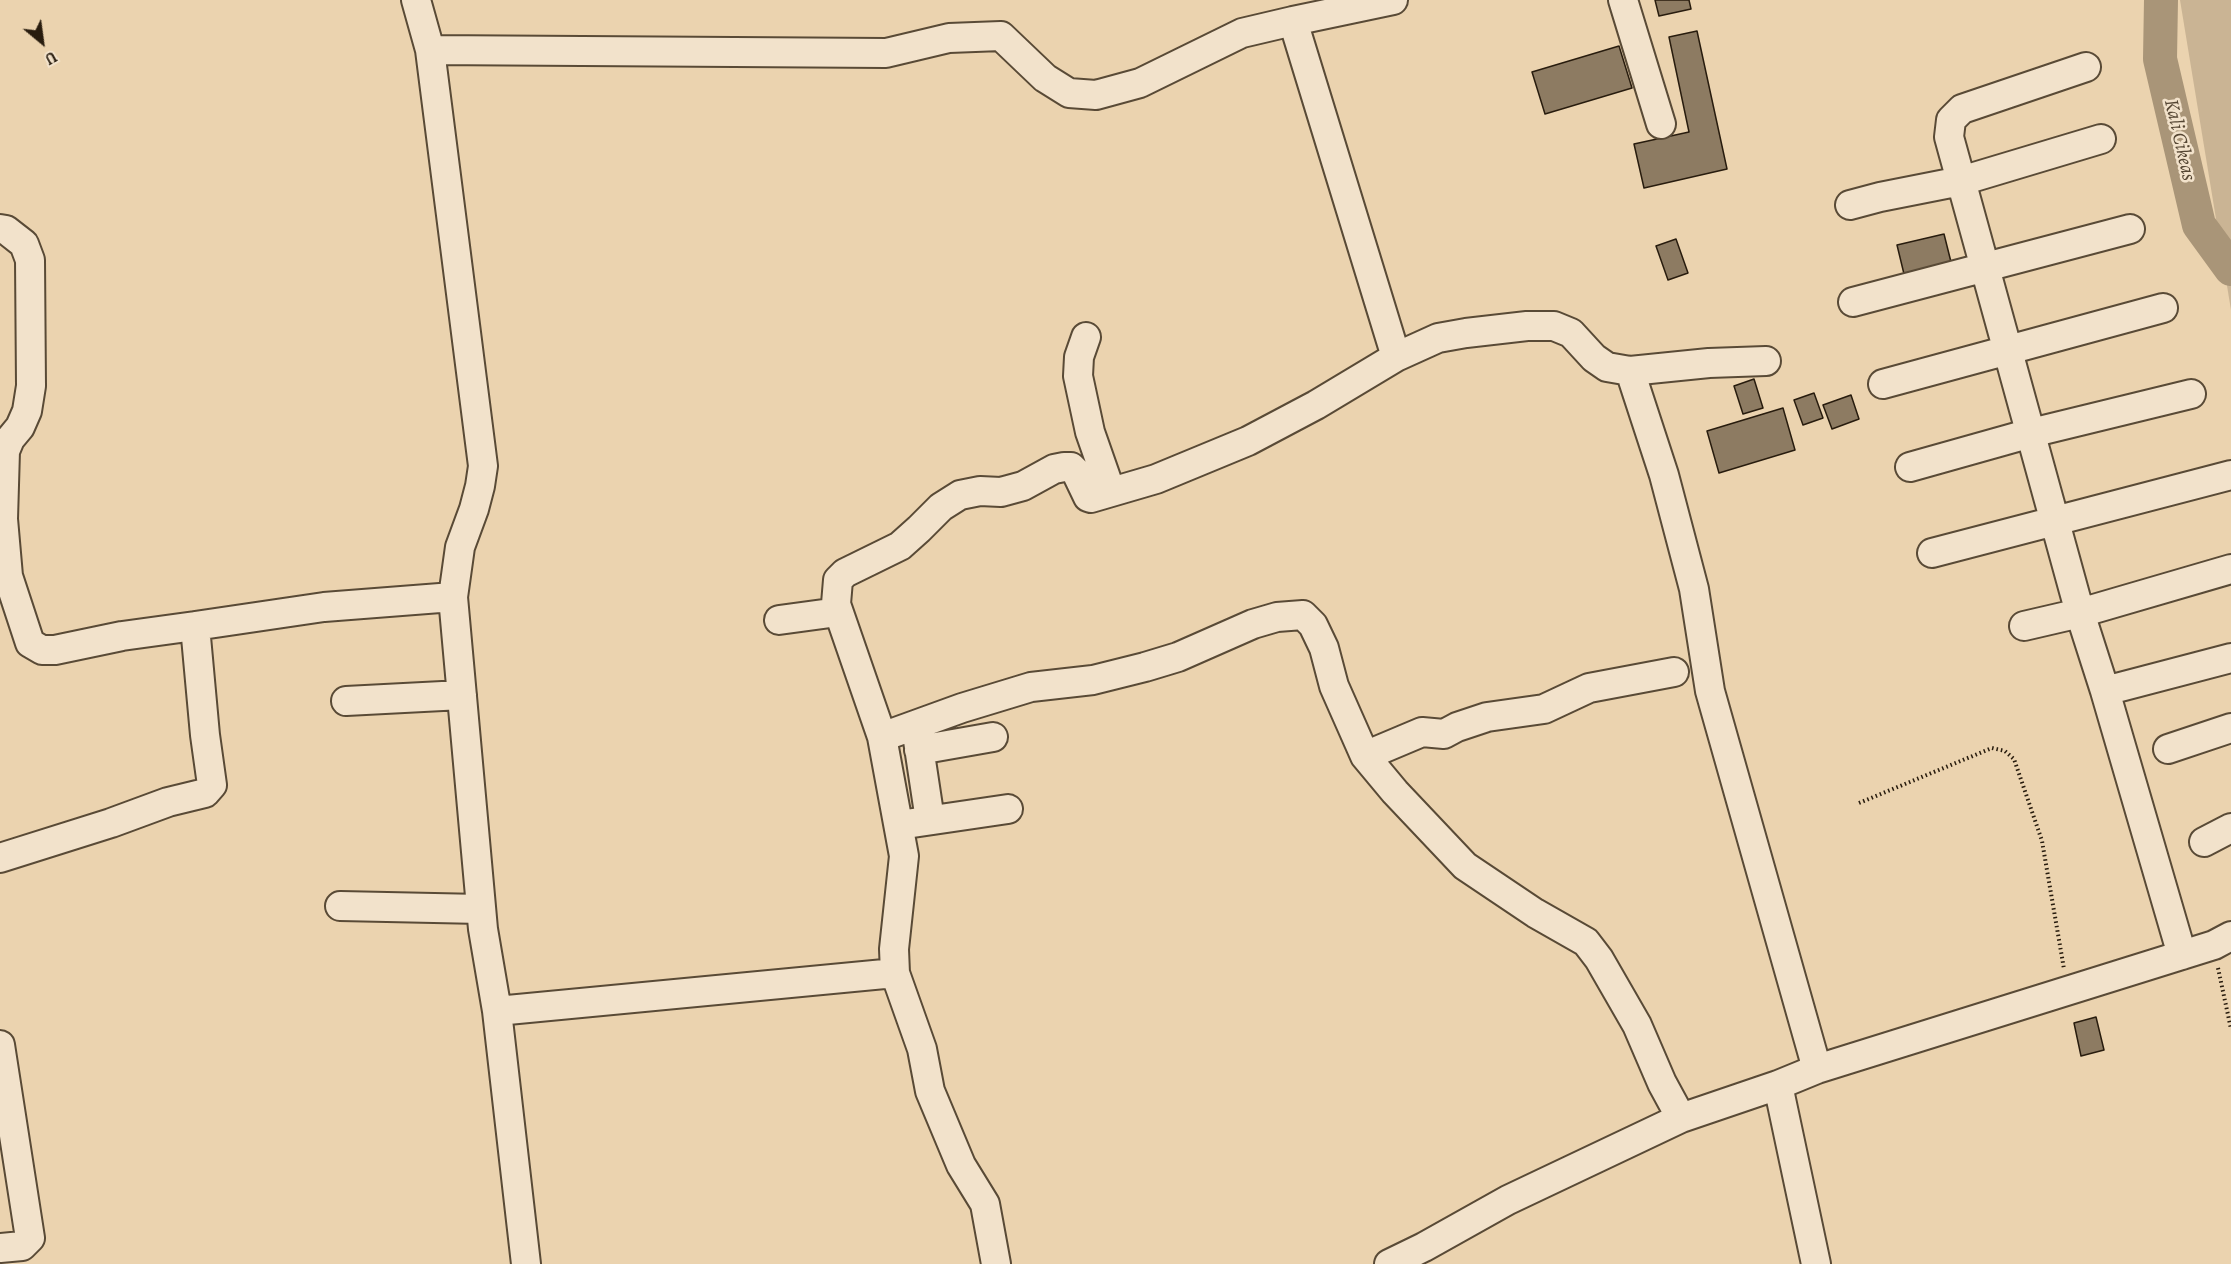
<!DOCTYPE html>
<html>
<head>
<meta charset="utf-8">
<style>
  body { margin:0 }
  #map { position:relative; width:2231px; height:1264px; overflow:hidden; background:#ebd3af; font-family:Alegreya,serif }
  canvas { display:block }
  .north { position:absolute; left:12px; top:12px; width:60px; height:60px; -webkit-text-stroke:4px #f2e2cb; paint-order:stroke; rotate:151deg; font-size:16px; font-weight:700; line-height:24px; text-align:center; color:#281c0e }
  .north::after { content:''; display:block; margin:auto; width:21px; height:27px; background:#281c0e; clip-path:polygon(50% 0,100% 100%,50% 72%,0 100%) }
</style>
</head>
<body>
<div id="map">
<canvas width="2231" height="1264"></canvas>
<div class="north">U</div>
</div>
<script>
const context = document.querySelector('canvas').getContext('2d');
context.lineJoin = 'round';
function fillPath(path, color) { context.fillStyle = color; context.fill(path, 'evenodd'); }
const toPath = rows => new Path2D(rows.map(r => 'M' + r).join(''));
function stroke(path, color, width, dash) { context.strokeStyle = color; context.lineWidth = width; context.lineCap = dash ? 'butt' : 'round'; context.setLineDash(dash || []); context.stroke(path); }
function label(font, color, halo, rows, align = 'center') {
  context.font = font + ' Alegreya,serif'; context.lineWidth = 5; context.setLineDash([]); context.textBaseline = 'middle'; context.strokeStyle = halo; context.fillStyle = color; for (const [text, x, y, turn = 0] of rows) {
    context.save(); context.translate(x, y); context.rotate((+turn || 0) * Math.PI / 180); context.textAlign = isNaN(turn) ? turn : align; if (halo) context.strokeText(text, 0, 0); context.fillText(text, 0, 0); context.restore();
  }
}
const green = toPath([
  [2180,0,2231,0,2231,310]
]);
const river = toPath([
  [2161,0,2160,59,2199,225,2231,269]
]);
const building = toPath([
  [1655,0,1689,0,1691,9,1659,16,1655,0],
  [1697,31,1727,169,1644,188,1634,144,1689,132,1669,37,1697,31],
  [1619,46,1632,88,1545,114,1532,72,1619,46],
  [1944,234,1951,262,1904,274,1897,245,1944,234],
  [1676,239,1688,273,1668,280,1656,246,1676,239],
  [1754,379,1763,408,1743,414,1734,386,1754,379],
  [1814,393,1823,418,1803,425,1794,400,1814,393],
  [1851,395,1859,419,1832,429,1823,405,1851,395],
  [1783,408,1795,450,1719,473,1707,431,1783,408],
  [2096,1017,2104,1050,2081,1056,2074,1023,2096,1017]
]);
const path = toPath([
  [1859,803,1992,748,2005,751,2014,759,2042,841,2064,969],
  [2218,968,2231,1029]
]);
const minor = toPath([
  [416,0,430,50,483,466,480,486,474,509,460,547,453,597,483,929,497,1011,526,1264],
  [1623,0,1661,124],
  [1293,21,1393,0],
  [430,50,886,53,949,38,1001,36,1045,78,1069,93,1096,95,1140,83,1242,33,1293,21,1396,357,1438,338,1466,333,1527,326,1554,326,1571,333,1594,358,1607,367,1630,371,1664,475,1694,589,1710,691,1817,1069],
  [2086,67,1962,109,1951,120,1949,137,2080,613,2105,691,2182,955],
  [1850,205,1880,197,1961,181,2101,139],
  [0,229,6,230,24,244,30,260,31,386,27,411,20,427,10,439,5,451,3,519,8,576,30,643,42,650,55,650,122,636,195,626],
  [1853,302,2130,229],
  [1086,337,1079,357,1078,376,1090,432,1111,492],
  [1630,371,1709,363,1766,361],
  [1883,384,2163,308],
  [1910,467,2031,433,2191,394],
  [1932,553,2231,475],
  [779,620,838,612],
  [2024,626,2080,613,2231,569],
  [2105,691,2231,658],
  [346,701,462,695],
  [917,734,930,820],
  [882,737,962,708,1031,687,1093,680,1145,667,1178,657,1253,624,1277,617,1303,615,1313,625,1324,648,1334,686,1365,756,1395,792,1465,866,1535,913,1586,942,1599,959,1637,1025,1662,1083,1681,1118],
  [2168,749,2231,728],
  [919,750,993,737],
  [1365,756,1422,732,1444,734,1457,727,1487,717,1544,709,1589,688,1674,672],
  [899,825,1008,809],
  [2204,842,2231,828],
  [0,858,111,823,168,802,205,793,212,785,205,735,195,626,324,607,453,597],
  [340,906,481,909],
  [497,1011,895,973],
  [0,1045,30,1238,22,1246,0,1248],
  [1778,1085,1816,1264],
  [996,1264,985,1204,961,1165,930,1091,922,1049,895,973,894,949,904,856,882,737,836,604,838,580,845,573,900,546,919,529,941,507,960,495,980,491,1001,492,1023,486,1054,469,1064,467,1071,467,1076,472,1088,497,1091,498,1156,479,1248,441,1316,405,1396,357],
  [1389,1264,1424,1247,1508,1200,1681,1118,1778,1085,1817,1069,2182,955,2214,945,2231,936]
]);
const waterNames = [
  ["Kali Cikeas",2179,140,77]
];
fillPath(green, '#cab494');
stroke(river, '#a99578', 34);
fillPath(building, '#8d7b62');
stroke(building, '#281c0e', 1.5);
stroke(minor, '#594a36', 32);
stroke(path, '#281c0e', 4, [1.5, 3]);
stroke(minor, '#f2e2cb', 28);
label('italic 20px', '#554633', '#f2e2cb', waterNames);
</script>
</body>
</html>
